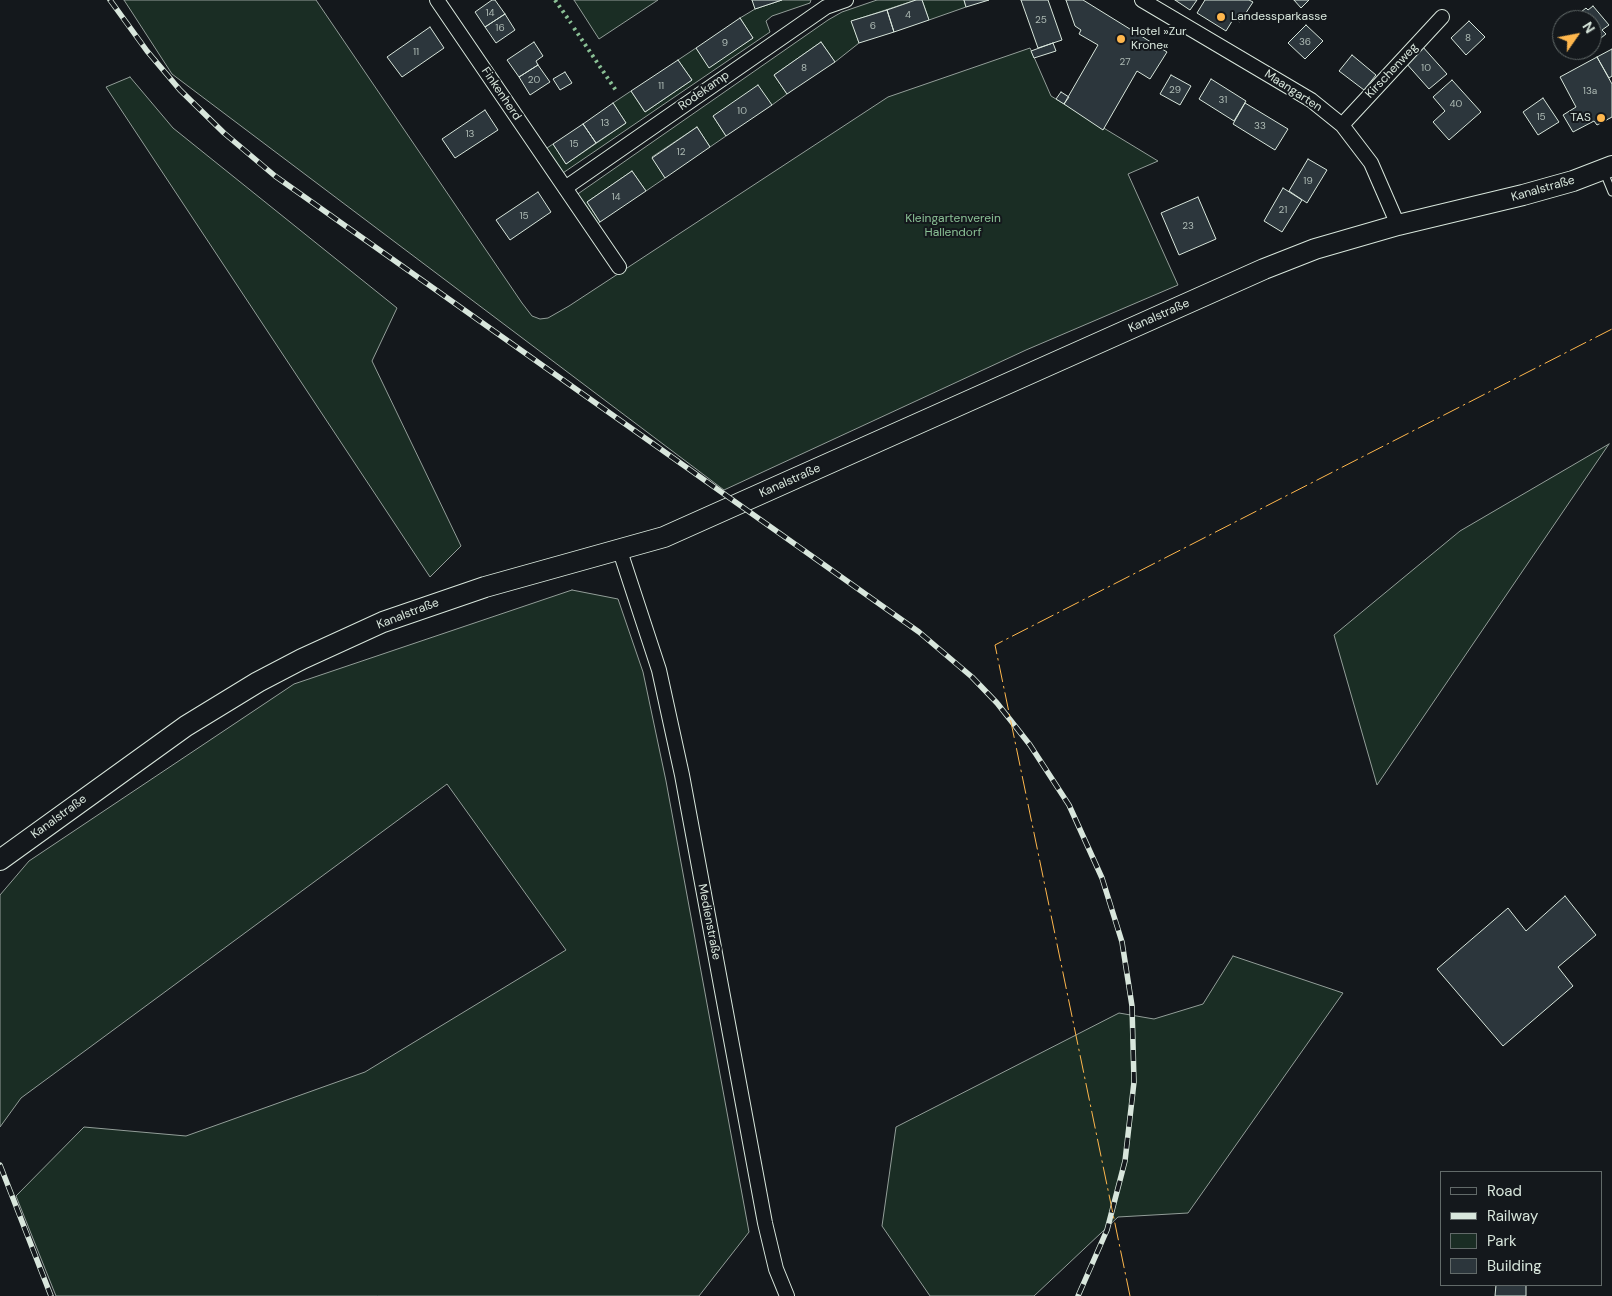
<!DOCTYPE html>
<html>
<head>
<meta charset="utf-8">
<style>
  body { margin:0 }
  #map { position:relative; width:1612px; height:1296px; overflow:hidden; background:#14181c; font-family:"DM Sans",sans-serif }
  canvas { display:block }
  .legend { position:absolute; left:1440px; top:1171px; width:162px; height:115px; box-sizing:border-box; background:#14181c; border:1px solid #626a69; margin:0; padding:6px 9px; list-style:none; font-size:15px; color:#d8e6dc }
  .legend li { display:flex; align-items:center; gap:10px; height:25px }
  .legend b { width:25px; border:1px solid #626a69 }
  .north { position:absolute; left:1552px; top:10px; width:50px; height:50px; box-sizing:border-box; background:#14181c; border:1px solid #626a69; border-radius:50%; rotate:57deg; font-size:14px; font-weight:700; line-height:20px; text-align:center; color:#d8e6dc }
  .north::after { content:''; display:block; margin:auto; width:18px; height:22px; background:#ffb74d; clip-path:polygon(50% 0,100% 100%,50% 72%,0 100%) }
</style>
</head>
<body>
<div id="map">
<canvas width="1612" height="1296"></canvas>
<ul class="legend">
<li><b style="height:6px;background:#14181c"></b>Road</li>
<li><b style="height:6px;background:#d8e6dc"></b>Railway</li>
<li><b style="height:14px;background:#1a2d24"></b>Park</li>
<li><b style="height:14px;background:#2c363c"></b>Building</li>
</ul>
<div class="north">N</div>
</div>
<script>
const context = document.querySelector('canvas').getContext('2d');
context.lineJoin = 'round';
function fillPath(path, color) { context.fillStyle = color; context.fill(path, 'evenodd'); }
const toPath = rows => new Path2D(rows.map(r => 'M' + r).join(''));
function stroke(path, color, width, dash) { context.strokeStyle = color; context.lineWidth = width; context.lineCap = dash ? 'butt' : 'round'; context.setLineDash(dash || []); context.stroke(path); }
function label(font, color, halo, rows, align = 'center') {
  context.font = font + ' "DM Sans",sans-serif'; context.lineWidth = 4; context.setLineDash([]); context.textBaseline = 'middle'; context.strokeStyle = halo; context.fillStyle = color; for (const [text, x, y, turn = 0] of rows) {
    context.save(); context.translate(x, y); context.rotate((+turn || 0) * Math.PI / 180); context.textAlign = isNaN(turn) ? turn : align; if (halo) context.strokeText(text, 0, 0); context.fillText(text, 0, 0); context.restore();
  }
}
const green = toPath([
  [124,0,316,0,522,303,532,316,540,319,548,318,569,306,888,97,1030,48,1051,96,1158,161,1128,174,1178,285,1026,350,724,490,172,74,124,0],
  [574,0,658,0,599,39,574,0],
  [782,0,811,0,810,3,772,16,766,21,770,32,557,177,541,152,553,144,566,164,626,123,613,103,631,91,645,112,692,80,678,60,696,48,709,67,753,38,740,18,755,9,782,0],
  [877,0,916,0,852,21,859,43,835,62,821,42,774,75,787,94,772,105,713,116,726,136,710,147,697,127,652,157,665,178,646,191,632,171,587,202,600,222,593,228,572,198,828,20,842,12,877,0],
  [922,0,964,0,966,7,929,20,922,0],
  [130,77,173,128,397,308,372,361,461,546,430,577,106,87,130,77],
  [1609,444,1377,785,1334,635,1460,531,1609,444],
  [572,590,618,599,643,672,666,781,749,1232,699,1296,56,1296,16,1196,84,1127,186,1136,365,1072,566,950,447,784,21,1098,0,1127,0,895,29,861,294,684,572,590],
  [1233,956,1343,993,1188,1213,1118,1217,1034,1296,930,1296,882,1226,896,1127,1119,1013,1154,1019,1203,1004,1233,956]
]);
const building = toPath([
  [492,0,495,0,505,14,485,27,475,12,492,0],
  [752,0,782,0,755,9,752,0],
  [916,0,922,0,929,20,894,32,887,10,916,0],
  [964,0,989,0,966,7,964,0],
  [1021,0,1048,0,1062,40,1038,48,1021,0],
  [1066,0,1083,0,1167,52,1150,79,1137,71,1103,130,1064,104,1098,45,1079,34,1081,30,1075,26,1066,0],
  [1175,0,1197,0,1190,10,1175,0],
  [1205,0,1249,0,1253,2,1240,22,1234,18,1226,31,1197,13,1205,0],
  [1294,0,1309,0,1301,8,1294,0],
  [1593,6,1609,25,1602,30,1606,34,1592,45,1592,20,1571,20,1586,8,1588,10,1593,6],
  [887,10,894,32,859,43,851,21,887,10],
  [505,14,515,30,496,43,485,27,505,14],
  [740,18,753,38,709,68,696,48,740,18],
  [1469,21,1485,37,1466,55,1451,38,1469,21],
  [1306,25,1323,41,1305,59,1288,43,1306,25],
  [430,27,444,48,402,77,387,57,430,27],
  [534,42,543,56,536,61,538,65,519,77,507,60,534,42],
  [821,42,835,62,787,94,774,75,821,42],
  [1053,43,1056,51,1034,58,1031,51,1053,43],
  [1422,46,1447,74,1429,89,1405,62,1422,46],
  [1612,49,1612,76,1609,78,1597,57,1612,49],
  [1352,55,1376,75,1364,90,1339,71,1352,55],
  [1597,57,1612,84,1612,117,1597,125,1594,121,1573,132,1563,115,1576,107,1560,77,1597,57],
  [678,60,692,80,645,112,631,91,678,60],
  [538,65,550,82,530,95,519,77,538,65],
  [565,72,572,83,560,90,553,79,565,72],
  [1171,75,1191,86,1180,105,1160,94,1171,75],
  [1211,79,1246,101,1234,121,1199,99,1211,79],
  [1452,80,1481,112,1449,140,1433,122,1445,111,1433,97,1452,80],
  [758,85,772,105,726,136,713,116,758,85],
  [1061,92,1069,97,1064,104,1056,99,1061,92],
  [1543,98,1559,122,1538,135,1523,112,1543,98],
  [613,103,626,123,596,143,583,124,613,103],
  [1245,103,1288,129,1275,150,1233,124,1245,103],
  [485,110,498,130,455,158,442,139,485,110],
  [583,124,596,143,566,164,553,144,583,124],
  [697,127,710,147,665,178,652,158,697,127],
  [1308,159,1327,170,1307,203,1289,191,1308,159],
  [632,171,646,191,600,222,587,202,632,171],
  [1283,188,1302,200,1282,232,1264,221,1283,188],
  [538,192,551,212,510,240,496,220,538,192],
  [1198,197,1216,239,1179,255,1161,213,1198,197],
  [1565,896,1596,935,1558,967,1573,986,1503,1046,1437,969,1508,908,1526,931,1565,896],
  [1496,1285,1526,1285,1526,1296,1495,1296,1496,1285]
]);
const lane = toPath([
  [1603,170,1612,192]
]);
const street = toPath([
  [437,0,619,267],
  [1142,0,1311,100,1342,125,1371,163,1398,225],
  [1342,125,1442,17],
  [565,188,826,7,846,0],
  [620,551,659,670,682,775,765,1223,776,1269,787,1296]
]);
const secondary = toPath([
  [0,860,186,726,258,682,302,659,383,622,485,587,664,537,1264,269,1315,249,1398,225,1523,195,1573,181,1612,166]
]);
const rail = toPath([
  [110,0,147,51,180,90,224,133,275,176,919,632,972,677,997,703,1030,745,1069,805,1102,878,1122,942,1132,1006,1134,1082,1125,1161,1107,1230,1078,1296],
  [0,1165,51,1296]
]);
const hedge = toPath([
  [555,0,571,23],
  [574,28,617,92]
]);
const power = toPath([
  [1130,1296,995,645,1612,329]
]);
const markers = [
  [1221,17,5,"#ffb74d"],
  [1121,39,5,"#ffb74d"],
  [1601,118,5,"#ffb74d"]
];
const numberNames = [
  ["14",490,13],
  ["4",908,15],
  ["25",1041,20],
  ["6",873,26],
  ["16",500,28],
  ["8",1468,38],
  ["36",1305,42],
  ["9",725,43],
  ["11",416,52],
  ["27",1125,62],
  ["8",804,68],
  ["10",1426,68],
  ["20",534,80],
  ["11",661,86],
  ["29",1175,90],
  ["13a",1590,91],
  ["31",1223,100],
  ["40",1456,104],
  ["10",742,111],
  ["15",1541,117],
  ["13",605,123],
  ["33",1260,126],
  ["13",470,134],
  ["15",574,144],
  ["12",681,152],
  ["19",1308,181],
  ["14",616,197],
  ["21",1283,210],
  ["15",524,216],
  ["23",1188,226]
];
const poiNames = [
  ["Landessparkasse",1231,17],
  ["Hotel »Zur",1131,32],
  ["Krone«",1131,46],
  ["TAS",1591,118,"right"]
];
const streetNames = [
  ["Kirschenweg",1392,71,-47],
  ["Rodekamp",704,91,-35],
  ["Maangarten",1293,91,33],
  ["Finkenherd",501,94,56],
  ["Kanalstraße",1543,189,-16],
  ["Kanalstraße",1159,316,-24],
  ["Kanalstraße",790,481,-24],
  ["Kanalstraße",408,614,-21],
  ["Kanalstraße",59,817,-36],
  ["Medienstraße",709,922,79]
];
const parkNames = [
  ["Kleingartenverein",953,219],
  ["Hallendorf",953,233]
];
fillPath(green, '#1a2d24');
stroke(green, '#939e99', 1);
fillPath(building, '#2c363c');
stroke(building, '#d8e6dc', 1);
stroke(lane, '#d8e6dc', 9);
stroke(street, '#d8e6dc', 16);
stroke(secondary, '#d8e6dc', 22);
stroke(lane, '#14181c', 7);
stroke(street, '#14181c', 14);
stroke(secondary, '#14181c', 20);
stroke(rail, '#d8e6dc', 5.5);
stroke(rail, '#14181c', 4, [11]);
stroke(hedge, '#8ac095', 4, [2.5, 4]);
stroke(power, '#ffb74d', 1, [18, 4, 2.5, 4]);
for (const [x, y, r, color] of markers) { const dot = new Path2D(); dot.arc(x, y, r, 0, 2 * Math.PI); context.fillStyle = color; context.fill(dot); stroke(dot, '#14181c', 2); }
label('10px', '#adbab4', null, numberNames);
label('12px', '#d8e6dc', '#14181c', poiNames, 'left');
label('12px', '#d8e6dc', '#14181c', streetNames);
label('12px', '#8ac095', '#14181c', parkNames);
</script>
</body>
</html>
